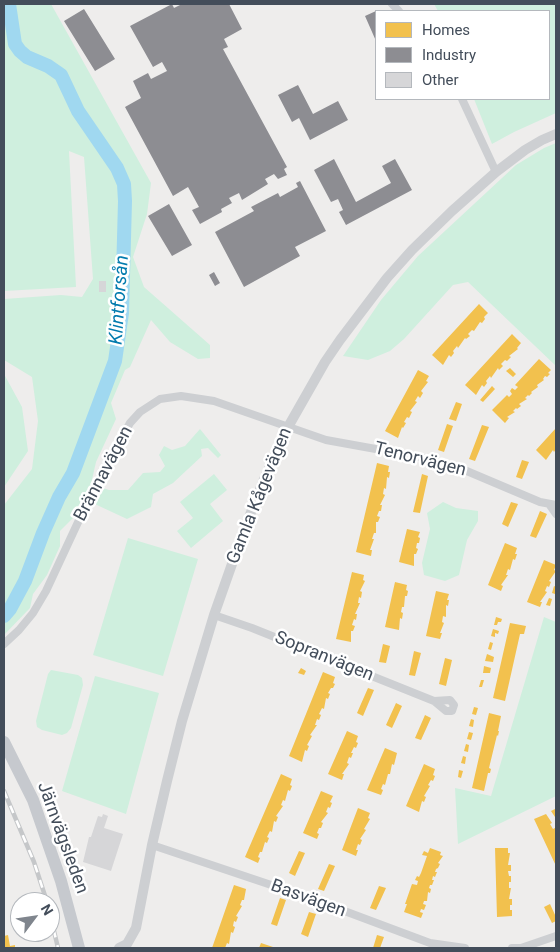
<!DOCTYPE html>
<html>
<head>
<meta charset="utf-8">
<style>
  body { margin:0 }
  #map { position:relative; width:560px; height:952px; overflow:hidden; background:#eeedec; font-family:Roboto,sans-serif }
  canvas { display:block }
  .frame { position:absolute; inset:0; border:5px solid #434d5a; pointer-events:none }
  .legend { position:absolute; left:375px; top:10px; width:175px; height:90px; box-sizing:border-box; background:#fff; border:1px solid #b4b8bd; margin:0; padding:6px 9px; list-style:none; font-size:15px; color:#434d5a }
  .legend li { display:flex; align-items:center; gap:10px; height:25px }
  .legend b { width:25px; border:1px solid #b4b8bd }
  .north { position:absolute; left:10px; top:892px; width:50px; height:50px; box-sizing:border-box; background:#fff; border:1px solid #b4b8bd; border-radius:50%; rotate:59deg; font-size:14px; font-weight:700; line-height:20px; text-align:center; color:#434d5a }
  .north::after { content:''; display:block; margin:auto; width:18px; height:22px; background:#7f858d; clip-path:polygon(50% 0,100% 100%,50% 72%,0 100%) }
</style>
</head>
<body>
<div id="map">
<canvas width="560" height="952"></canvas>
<div class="frame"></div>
<ul class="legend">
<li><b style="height:14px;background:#f2c14e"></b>Homes</li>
<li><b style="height:14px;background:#8d8d92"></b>Industry</li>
<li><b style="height:14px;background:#d6d6d8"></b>Other</li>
</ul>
<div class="north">N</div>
</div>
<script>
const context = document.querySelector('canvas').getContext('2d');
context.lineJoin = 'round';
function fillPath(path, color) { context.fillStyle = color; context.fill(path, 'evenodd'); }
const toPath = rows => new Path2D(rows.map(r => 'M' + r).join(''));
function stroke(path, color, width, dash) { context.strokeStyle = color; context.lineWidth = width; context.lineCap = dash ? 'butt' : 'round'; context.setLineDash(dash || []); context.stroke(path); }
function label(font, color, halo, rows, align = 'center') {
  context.font = font + ' Roboto,sans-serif'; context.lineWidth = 5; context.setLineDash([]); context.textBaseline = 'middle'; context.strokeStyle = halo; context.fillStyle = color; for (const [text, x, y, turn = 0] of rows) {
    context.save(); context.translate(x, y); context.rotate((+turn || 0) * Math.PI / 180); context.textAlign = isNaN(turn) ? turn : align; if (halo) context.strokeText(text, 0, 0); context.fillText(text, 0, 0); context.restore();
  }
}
const green = toPath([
  [4,4,51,4,151,183,147,214,133,257,144,287,210,345,210,358,198,359,170,342,151,320,130,367,125,370,111,403,116,419,96,462,91,484,109,490,128,490,143,473,160,472,165,466,159,455,164,446,172,450,185,446,200,429,221,455,218,458,208,448,201,449,202,456,173,483,153,494,151,507,127,519,84,499,76,515,60,531,60,546,47,575,33,594,30,608,4,635,4,505,32,469,38,421,32,377,4,360,4,299,61,295,82,297,93,279,84,157,69,151,76,287,4,291],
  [434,4,556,4,556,113,514,132,492,144,474,99,549,99,549,11,438,11],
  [556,143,556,366,468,282,453,285,404,339,390,351,368,360,343,356,381,300,418,256,516,165,544,148],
  [4,374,22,407,28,451,4,487],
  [214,474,227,490,210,504,223,521,191,548,177,531,193,518,180,502],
  [443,502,456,508,478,511,478,521,467,540,459,575,445,581,424,575,422,563,430,529,427,513],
  [128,538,198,559,163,676,93,655],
  [544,617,556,622,556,796,458,844,455,788,491,796],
  [51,670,78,675,82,678,83,685,71,728,67,733,62,735,42,730,37,727,36,721,48,674],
  [95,676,159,693,126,814,62,791]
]);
const homes = toPath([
  [479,304,488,313,484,317,485,319,482,323,480,322,474,331,472,330,468,334,470,336,466,339,465,338,458,348,457,346,453,351,454,353,451,357,449,355,443,365,432,355],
  [512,334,521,343,517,348,518,349,509,356,511,357,507,361,505,360,501,364,503,366,499,370,498,368,491,378,490,376,486,381,487,383,484,387,482,385,476,395,465,385],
  [539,359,551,370,548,373,550,374,547,377,545,376,543,379,544,380,537,385,538,387,531,392,532,393,529,396,528,395,525,398,527,399,519,404,521,406,517,409,516,408,513,411,515,412,507,417,509,418,505,423,492,410,507,395,509,397,512,394,510,391,512,388,515,390,518,387,515,385],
  [510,368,516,374,513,377,506,371],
  [418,370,429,376,426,381,428,382,421,391,423,393,420,398,418,396,415,401,417,402,410,411,412,412,409,418,407,417,404,422,406,423,403,428,402,427,398,438,385,431],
  [492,386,495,389,483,402,480,400],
  [456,402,462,404,456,421,449,419],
  [447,424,453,426,444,452,438,450],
  [482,425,489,427,475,461,469,459],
  [556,428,556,449,554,452,553,450,546,460,536,450],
  [522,460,529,462,522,479,516,477],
  [377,463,389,466,388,472,390,472,389,478,387,477,386,489,384,488,383,494,385,495,380,505,382,505,381,511,379,511,377,516,380,517,378,522,376,522,376,533,374,533,372,539,374,539,370,550,372,550,371,556,356,552],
  [422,474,428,476,420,513,413,512],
  [511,502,518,504,508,527,502,524],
  [540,511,547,514,536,538,530,536],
  [407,529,420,532,418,537,420,538,419,543,417,543,416,548,418,549,416,554,414,554,414,566,399,562],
  [505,543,517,548,515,554,517,554,515,560,513,559,510,570,508,569,506,575,508,575,501,585,503,586,501,591,488,585],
  [544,560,556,565,554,570,556,571,549,581,551,582,549,587,547,586,545,591,547,592,540,602,542,602,540,607,527,602],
  [352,572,364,575,363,580,365,581,360,591,362,592,361,598,359,597,358,603,360,603,355,614,357,614,356,620,354,619,352,625,355,626,353,631,351,631,351,642,336,639],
  [395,582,407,585,406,590,408,591,407,596,405,596,404,607,402,607,401,612,403,613,402,619,400,618,399,630,385,627],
  [554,586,556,587,555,594,552,593],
  [436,591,449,594,447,600,449,600,448,606,446,605,446,617,443,616,442,622,444,623,440,633,442,633,440,639,426,636],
  [549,598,552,599,550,606,546,605],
  [496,617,502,619,501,622,498,622,497,625,494,625],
  [510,623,526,626,524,634,520,634,505,701,493,698],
  [493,629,499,631,498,634,495,633,495,637,491,636],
  [490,642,493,643,491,650,488,649],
  [383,644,390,646,386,663,379,662],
  [414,651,421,653,415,676,409,675],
  [487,654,494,657,493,662,485,661],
  [445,658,452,660,446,686,439,684],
  [484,666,491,668,490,673,483,673],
  [301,668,306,671,304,675,298,673],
  [323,672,335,677,333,683,335,684,333,688,331,688,328,693,330,694,328,699,326,698,324,709,322,708,319,714,321,715,319,720,317,719,315,725,317,725,310,735,312,736,307,745,309,746,307,751,305,750,302,762,289,756],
  [481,680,484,680,482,687,479,687],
  [368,688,374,690,363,716,357,713],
  [396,703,402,706,392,728,386,725],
  [474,707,478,708,476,715,472,714],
  [489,713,501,716,498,731,499,731,498,736,497,735,489,768,491,769,490,773,488,773,484,791,472,788],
  [425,715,431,718,421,740,415,738],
  [471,719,474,720,473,727,469,726],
  [347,731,358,736,356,742,358,743,356,748,354,747,351,753,353,753,351,758,349,757,347,763,349,764,342,774,344,774,342,780,328,774],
  [469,732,473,733,471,740,467,739],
  [466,744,469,745,468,752,464,751],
  [385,748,397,753,394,765,392,764,390,774,388,774,385,785,383,784,381,789,383,790,381,795,367,790],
  [463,756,466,757,465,764,461,763],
  [424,764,435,769,433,775,435,776,433,781,431,780,428,785,430,786,424,796,426,797,424,802,422,801,419,812,406,806],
  [459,770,463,771,461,778,458,777],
  [281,774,292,779,290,785,292,786,290,791,288,790,285,801,283,800,281,805,283,806,276,816,278,817,276,822,274,821,272,832,270,831,267,837,269,838,267,843,265,842,262,852,260,852,258,857,260,858,258,863,245,857],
  [321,791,333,796,330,802,332,803,330,808,328,807,326,812,328,813,321,822,323,823,321,828,319,828,317,833,319,834,317,839,303,833],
  [358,808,370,813,368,818,370,819,364,829,366,830,360,839,362,840,360,845,358,844,356,850,358,850,356,856,342,850],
  [555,809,556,810,556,817,555,817,551,811],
  [546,814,552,823,550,824,553,829,555,828,556,831,556,866,534,819],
  [430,848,441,852,440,855,443,856,438,863,440,864,438,868,436,869,435,872,437,872,435,877,433,876,432,880,434,880,432,885,430,885,429,888,431,889,430,893,428,892,427,901,424,901,423,904,426,905,424,910,421,909,420,912,423,913,421,918,404,912,407,904,405,904,412,884,417,885,418,881,415,880,417,876,419,877,421,873,427,856,422,855,424,851,428,853],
  [495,848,508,848,508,853,510,853,508,865,511,865,511,871,508,871,509,876,511,876,511,882,509,882,509,888,511,888,509,899,512,899,512,905,510,905,510,910,512,910,512,916,497,917],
  [299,851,305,853,295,876,289,873],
  [329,864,335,866,324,891,318,889],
  [234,885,246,889,244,900,242,900,240,905,242,906,236,916,238,917,236,922,234,921,233,926,235,927,233,933,231,932,229,944,227,943,225,948,212,948],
  [379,886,386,888,376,910,370,908],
  [280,898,286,900,277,926,271,924],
  [550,904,556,917,556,921,552,923,544,907],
  [309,912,316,914,308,937,301,934],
  [8,935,10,946,15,945,15,948,4,948,4,936],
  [377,935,384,937,380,948,373,948],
  [261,943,273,947,272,948,259,948]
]);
const industry = toPath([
  [172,4,174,8,182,4,229,4,242,29,224,39,228,47,223,49,287,167,284,169,287,175,278,179,274,174,265,179,268,184,242,200,239,193,229,198,232,203,221,209,222,212,200,224,192,210,199,207,188,187,173,196,125,107,141,98,133,81,148,73,151,79,167,71,162,62,153,67,130,26],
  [84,9,115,59,95,71,64,21],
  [376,11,376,41,365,16],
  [298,85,313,114,338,101,348,120,310,140,299,118,292,122,278,95],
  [334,159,356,202,391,183,382,166,395,159,412,190,346,225,339,212,343,210,338,199,331,202,314,170],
  [300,181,326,231,295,247,300,256,244,287,215,232,254,211,251,207,278,193,280,197,298,187,296,183],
  [169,204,192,245,172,256,148,216],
  [214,272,220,283,215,286,209,275]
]);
const river = toPath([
  [4,616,10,609,25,581,43,533,59,497,73,473,115,361,122,313,125,201,124,184,117,168,78,111,61,75,48,66,27,57,20,51,15,44,9,4]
]);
const building = toPath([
  [99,281,106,281,106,292,99,292],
  [103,814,108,816,104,828,123,834,111,871,83,862,89,837,91,837,98,816,102,817]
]);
const minor = toPath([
  [392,4,399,11],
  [462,99,496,172],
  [549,504,556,514],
  [214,615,252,628,434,701,446,711,452,711,454,705,450,700,434,701],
  [4,644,19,630,33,613,46,591,93,490,130,423,140,412,160,399,181,396,214,401,326,440,420,457,462,469,540,502,556,505],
  [152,845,307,897,430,943,465,948],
  [512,948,521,948,556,936]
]);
const tertiary = toPath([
  [119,948,127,944,136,928,152,845,167,781,182,721,214,615,244,530,264,479,288,427,325,362,340,340,387,278,412,250,452,211,496,172,525,150,542,140,556,134]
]);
const primary = toPath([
  [4,742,33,800,61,881,79,948]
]);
const rail = toPath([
  [4,791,34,862,47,902],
  [50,914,58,948]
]);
const streetNames = [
  ["Tenorvägen",420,460,14],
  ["Brännavägen",104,474,-62],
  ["Gamla Kågevägen",260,496,-68],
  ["Sopranvägen",324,657,22],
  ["Järnvägsleden",62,838,70],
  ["Basvägen",308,899,20]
];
const waterNames = [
  ["Klintforsån",120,300,-86]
];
fillPath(green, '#cfefde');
fillPath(homes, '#f2c14e');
fillPath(industry, '#8d8d92');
stroke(river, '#a0d8f0', 14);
fillPath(building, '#d6d6d8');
stroke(minor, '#cdcfd2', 8);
stroke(tertiary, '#cdcfd2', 10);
stroke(primary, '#c6c9ce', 12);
stroke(rail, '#c5c7c9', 4.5);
stroke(rail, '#fff', 2.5, [8]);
label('18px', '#434d5a', '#fff', streetNames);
label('italic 19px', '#027bae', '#fff', waterNames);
</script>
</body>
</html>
